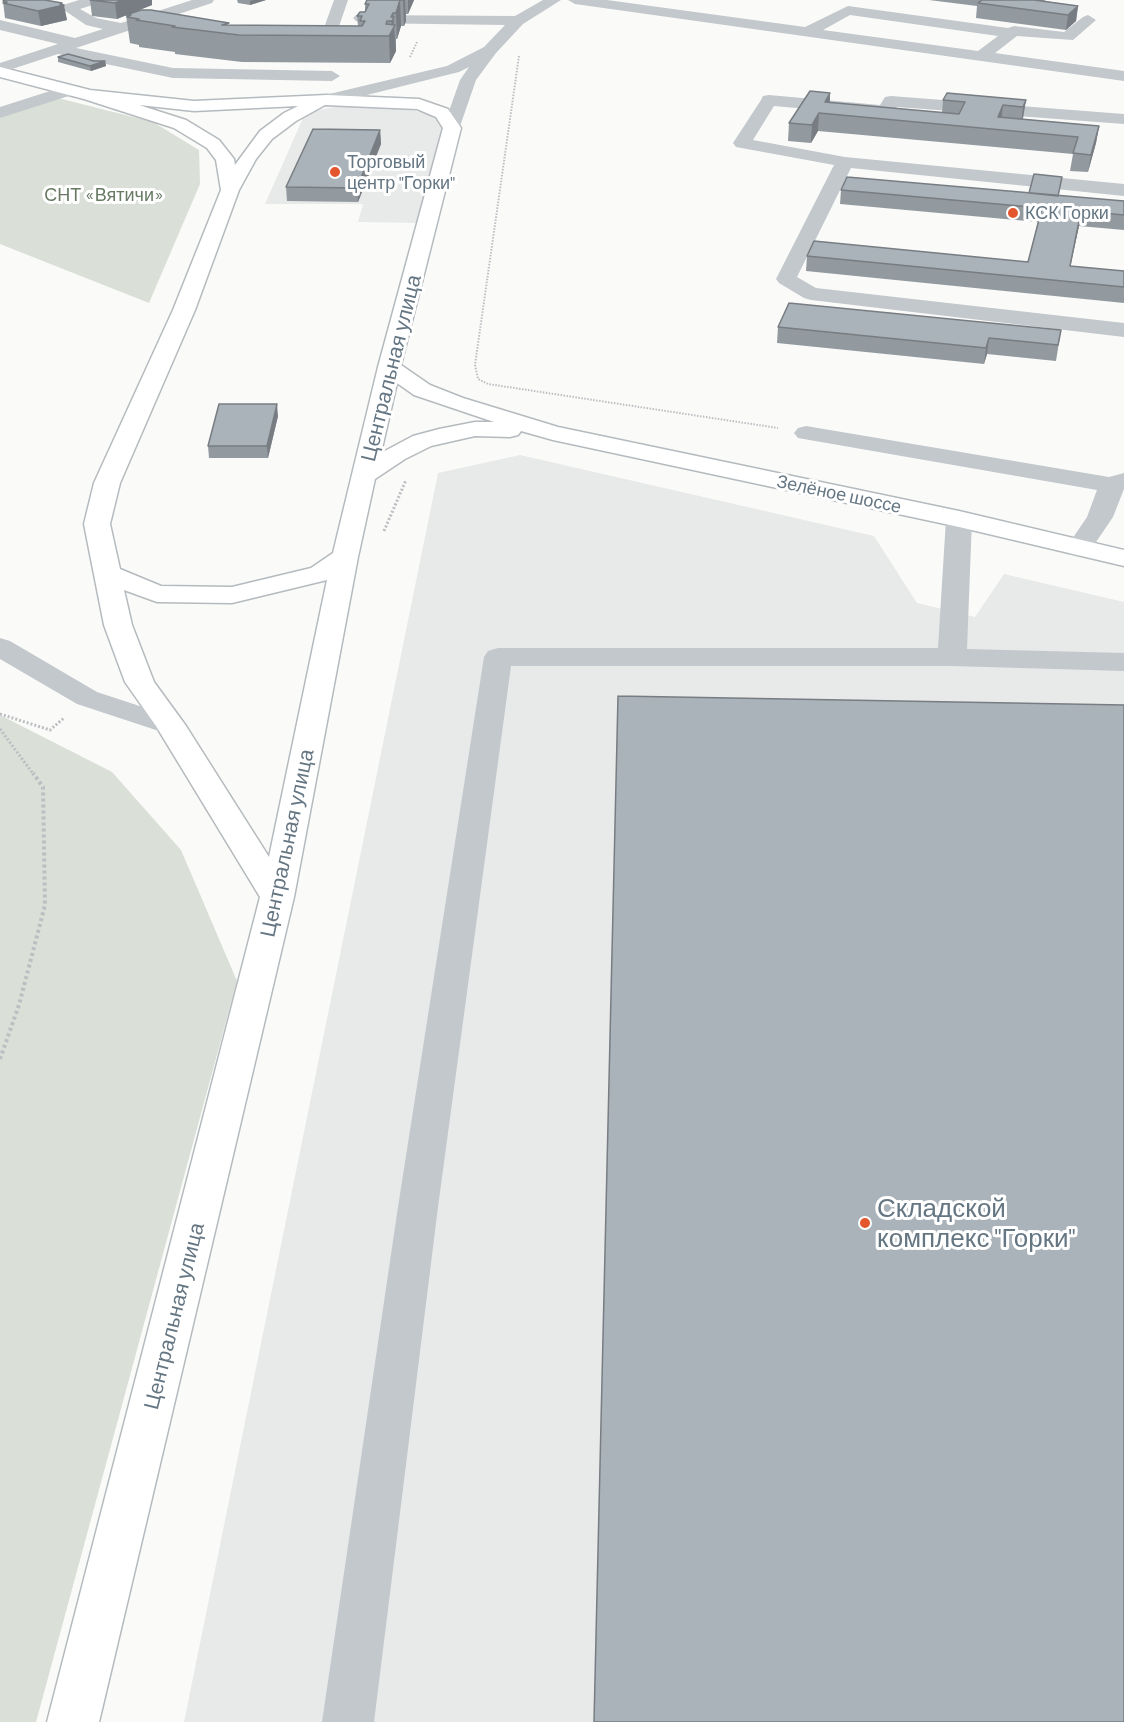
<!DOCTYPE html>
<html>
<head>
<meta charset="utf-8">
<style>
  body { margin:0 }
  canvas { display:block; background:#fafaf8 }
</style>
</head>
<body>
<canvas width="1124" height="1722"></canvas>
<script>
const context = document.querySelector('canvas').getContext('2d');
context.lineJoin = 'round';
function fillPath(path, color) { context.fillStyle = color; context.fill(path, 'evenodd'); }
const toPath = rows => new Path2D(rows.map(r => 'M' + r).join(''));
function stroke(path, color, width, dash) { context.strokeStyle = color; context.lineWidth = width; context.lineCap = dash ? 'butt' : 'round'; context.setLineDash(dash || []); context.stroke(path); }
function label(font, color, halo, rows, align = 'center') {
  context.font = font + ' Barlow,sans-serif'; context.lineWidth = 6; context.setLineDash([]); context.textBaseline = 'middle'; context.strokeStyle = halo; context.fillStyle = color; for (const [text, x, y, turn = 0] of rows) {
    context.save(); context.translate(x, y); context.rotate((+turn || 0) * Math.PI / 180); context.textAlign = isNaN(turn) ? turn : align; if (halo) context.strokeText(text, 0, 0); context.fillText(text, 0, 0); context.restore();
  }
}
const built = toPath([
  [339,106,407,109,435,116,442,128,419,223,358,222,363,204,265,204,303,118,319,110],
  [520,455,874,536,917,603,975,617,1004,574,1124,602,1124,1722,184,1722,438,473]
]);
const green = toPath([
  [46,95,153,122,199,150,200,184,149,303,0,244,0,110],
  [0,715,112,772,181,850,237,981,36,1722,0,1722]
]);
const pathFar2 = toPath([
  [519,56,475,365,478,379,488,384,778,428],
  [410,57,417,42]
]);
const pathFar1 = toPath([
  [384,531,406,480],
  [0,714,50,730,64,718],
  [0,729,34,775]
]);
const path = toPath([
  [0,1059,19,1005,45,905,43,787,33,773]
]);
const minor = toPath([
  [79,0,101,0,99,3,80,9,96,18,121,23,192,0,214,0,212,3,76,48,173,68,332,71,340,76,332,81,173,78,58,54,0,73,0,63,58,44,0,30,0,20,75,38,103,29,86,25,61,8,63,5,79,0],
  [334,0,348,0,332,47,293,47,291,44,293,41,320,39,334,0],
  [543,0,561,0,523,24,496,53,476,80,458,132,452,133,446,132,443,128,460,80,469,67,459,72,327,105,321,104,319,100,321,96,447,66,484,47,505,25,361,23,356,21,353,18,356,15,515,16,543,0],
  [568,0,607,0,805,27,848,6,1008,28,1014,26,1064,32,1083,17,1088,15,1096,20,1073,40,1017,36,995,53,1124,71,1124,81,575,4,568,0],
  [850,15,998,36,978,51,823,30,850,15],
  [69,85,77,90,75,94,0,118,0,107,69,85],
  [769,95,880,105,885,97,891,96,1124,114,1124,124,897,107,892,115,886,116,774,106,753,140,845,157,1124,184,1124,196,851,168,797,277,816,288,1124,323,1124,337,811,300,804,298,779,283,776,279,834,165,736,147,733,143,761,100,763,96,769,95],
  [806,426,1109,477,1124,473,1124,489,1113,517,1092,548,1088,554,1079,556,1070,554,1066,548,1087,517,1097,490,798,438,794,433,798,428,806,426],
  [959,511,968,514,972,519,967,649,1124,653,1124,671,952,666,511,666,438,1207,374,1722,322,1722,398,1207,484,657,488,651,498,648,938,648,946,519,950,514,959,511],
  [0,638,10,641,97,692,182,720,186,726,182,732,171,735,77,704,0,659,0,638]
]);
const major = toPath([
  [0,67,90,90,194,101,327,95,419,99,448,109,461,128,401,365,430,385,463,398,558,427,959,511,1124,550,1124,566,959,527,553,440,521,431,518,435,510,437,475,436,431,446,405,459,375,479,358,557,294,897,99,1722,47,1722,260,897,156,726,125,682,104,625,84,524,94,483,173,310,221,190,216,160,207,148,174,128,84,99,0,77,0,67],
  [139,105,194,111,298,106,284,113,260,131,235,165,234,159,219,140,186,120,139,105],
  [325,105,417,109,436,117,443,128,378,367,333,553,311,568,232,587,161,586,120,569,110,524,120,483,195,310,239,190,256,159,272,139,296,121,325,105],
  [397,383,414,395,494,422,475,422,439,429,413,436,381,453,397,383],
  [327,580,269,857,186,726,154,682,132,625,124,590,157,602,232,603,327,580]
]);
const wall = toPath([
  [90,0,152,5,136,11,229,25,358,26,357,16,365,12,365,4,367,0,414,0,408,14,406,14,406,21,404,26,401,26,397,39,396,39,396,51,390,63,242,62,175,54,175,52,139,47,139,45,130,43,126,15,117,19,92,16],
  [237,0,266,0,250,5,238,3],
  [929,0,1046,0,1044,1,1078,6,1076,21,1066,30,976,18,977,6],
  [3,1,62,3,67,20,41,26,5,18],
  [58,57,94,61,105,61,106,66,91,71,58,62],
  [830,93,830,103,942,113,943,100,1026,100,1023,119,1099,126,1096,143,1088,172,1070,171,1073,154,818,131,811,143,788,141,789,123],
  [380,130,381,144,358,202,287,201,286,187],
  [841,190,1059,196,1124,201,1124,230,1079,226,1070,266,1124,271,1124,303,806,271,807,256,1028,262,1038,222,840,204],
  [778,327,1061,330,1056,361,987,354,984,364,777,343],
  [278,416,268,458,209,458,208,446]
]);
const shadedWall = toPath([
  [123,0,152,0,152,5,117,19,115,3],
  [254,0,266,0,250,5,250,1],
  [400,0,401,26,397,39,396,13],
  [403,0,405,0,406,21,404,26],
  [408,0,414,0,408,14],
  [62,3,63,5,64,5,67,20,41,26,38,11],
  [1078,6,1076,21,1066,30,1068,15],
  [393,13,396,51,390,63,389,36,392,30,391,17],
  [105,61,106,66,91,71,90,66],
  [830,93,829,110,825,102],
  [1026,100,1023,117,1021,124,1023,107],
  [1003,105,1001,122,998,117],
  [819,113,818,131,811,143,812,125],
  [1099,126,1096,143,1088,172,1091,155],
  [380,130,381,144,358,202,357,188],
  [1081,211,1079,226,1067,281],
  [989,338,987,354,984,364,986,348],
  [277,404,278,416,268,458,267,446]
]);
const building = toPath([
  [5,0,45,0,62,3,60,4,64,5,38,11,3,3,7,2,3,1,5,0],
  [90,0,123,0,115,3,90,0],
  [367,0,403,0,400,0,396,13,393,13,391,17,394,17,392,21,387,21,386,24,395,25,389,36,239,35,172,27,175,26,136,20,139,19,127,17,131,15,126,15,141,10,151,10,229,23,222,25,362,26,365,21,360,21,362,16,357,16,360,12,365,12,369,4,365,4,367,0],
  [982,0,1034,0,1078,6,1068,15,978,3,982,0],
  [68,54,94,61,105,61,90,66,58,57,68,54],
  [810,91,830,93,825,102,959,114,965,102,943,100,947,93,1026,100,1023,107,1003,105,998,117,1099,126,1091,155,1073,153,1078,137,819,113,812,125,789,123,810,91],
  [313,129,380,130,357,188,286,187,313,129],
  [1034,174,1062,177,1058,196,1029,193,1034,174],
  [847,177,1124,201,1124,215,1081,211,1070,266,1124,271,1124,287,807,256,814,241,1028,262,1042,208,841,190,847,177],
  [789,303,1061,330,1058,345,989,338,986,348,778,327,789,303],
  [219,404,277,404,267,446,208,446,219,404],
  [618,696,1124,705,1124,1722,594,1722,618,696]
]);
const markers = [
  [335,172,6,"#e4572e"],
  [1013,213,6,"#e4572e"],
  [865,1223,6,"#e4572e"]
];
const farPoinames = [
  ["Торговый",347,162],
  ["центр \"Горки\"",347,183],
  ["КСК Горки",1025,213]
];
const farParknames = [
  ["СНТ «Вятичи»",104,195]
];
const farStreetnames = [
  ["Зелёное шоссе",839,494,12]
];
const streetNames = [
  ["Центральная улица",391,368,-76],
  ["Центральная улица",287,843,-78],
  ["Центральная улица",174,1316,-76]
];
const nearPoinames = [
  ["Складской",877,1208],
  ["комплекс \"Горки\"",877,1238]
];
fillPath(built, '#e8e9e9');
fillPath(green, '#dadfd7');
stroke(major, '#b5babe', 3);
stroke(pathFar2, '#bbbfc2', 2, [1.5, 1.5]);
stroke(pathFar1, '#bbbfc2', 3, [2, 2]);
stroke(path, '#bbbfc2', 4, [3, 3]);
fillPath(minor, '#c3c8cc');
fillPath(major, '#fff');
fillPath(wall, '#929a9f');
fillPath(shadedWall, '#777d82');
fillPath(building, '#aab3b9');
stroke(building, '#777d82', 1.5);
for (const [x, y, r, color] of markers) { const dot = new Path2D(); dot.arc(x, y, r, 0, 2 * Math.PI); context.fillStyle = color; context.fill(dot); stroke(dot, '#fff', 2); }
label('18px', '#657683', '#fff', farPoinames, 'left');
label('18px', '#687a64', '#fff', farParknames);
label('18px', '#657683', '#fff', farStreetnames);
label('21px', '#657683', '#fff', streetNames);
label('26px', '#657683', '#fff', nearPoinames, 'left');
</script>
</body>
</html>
